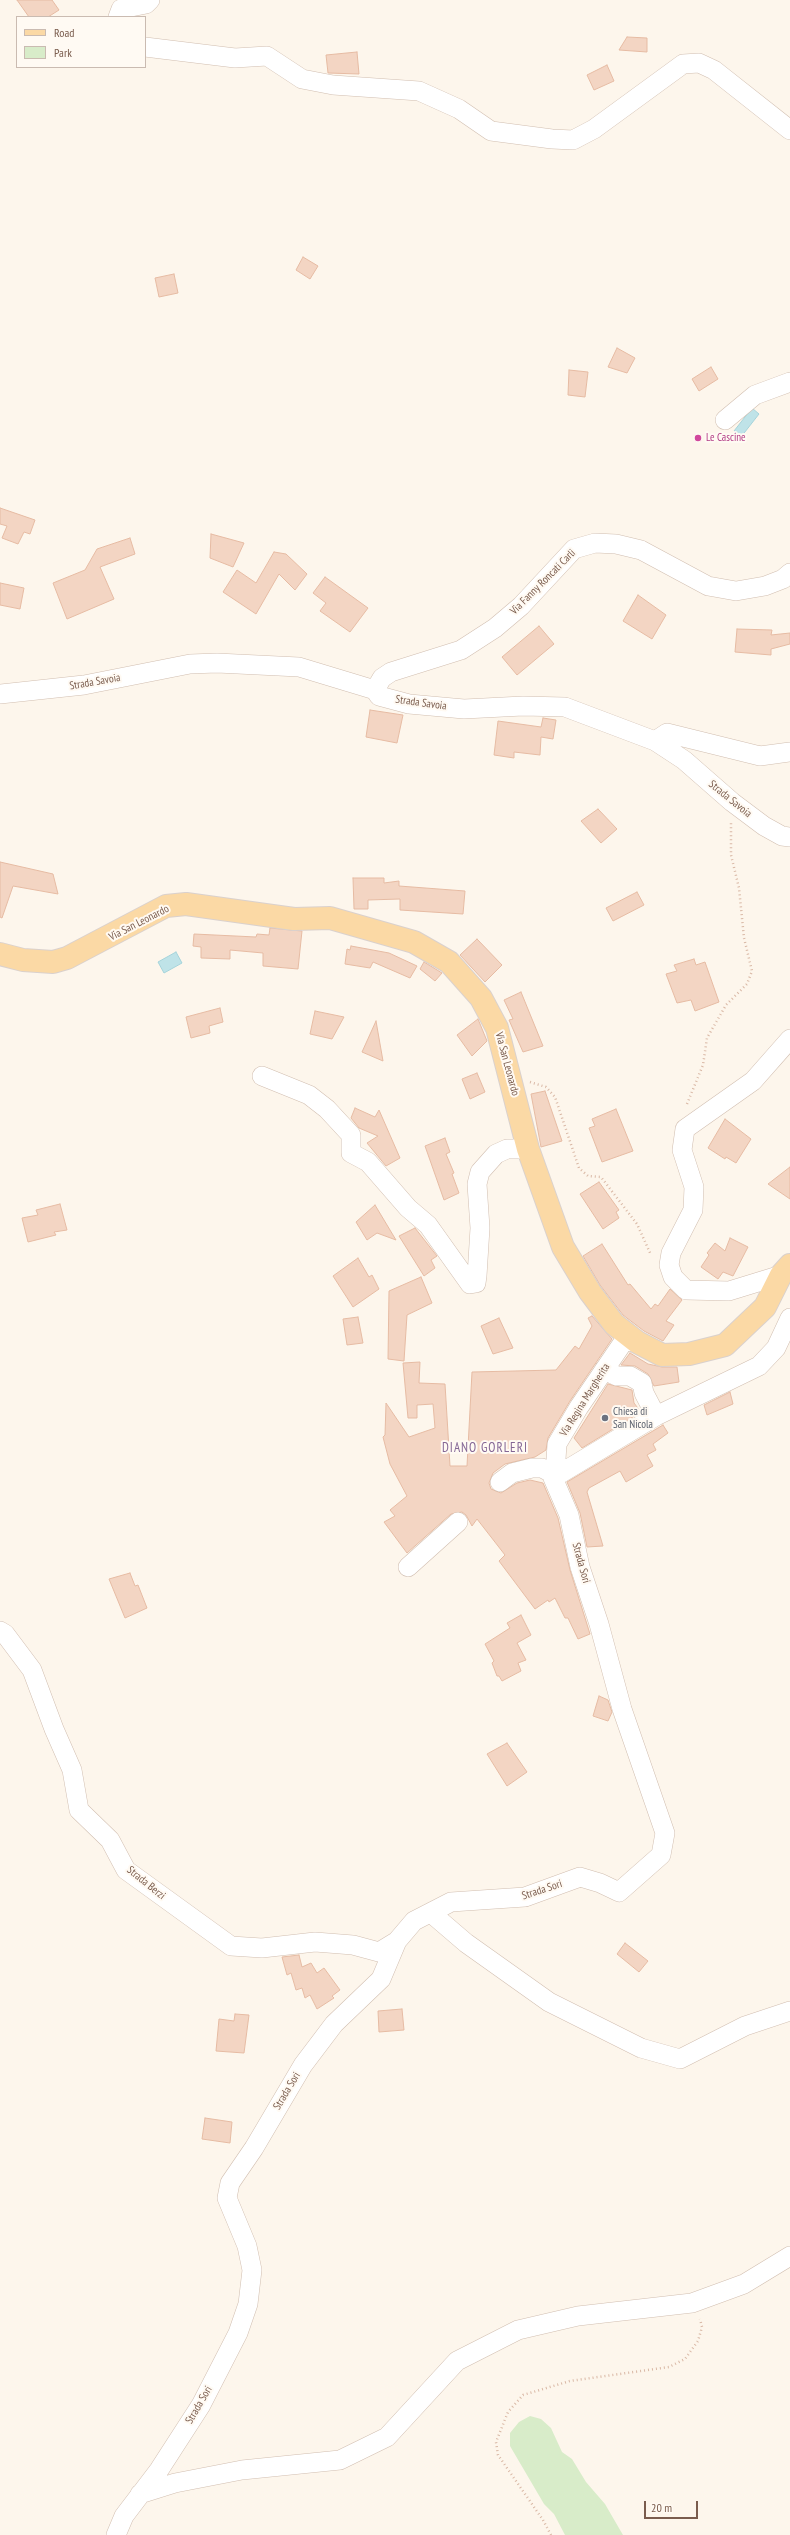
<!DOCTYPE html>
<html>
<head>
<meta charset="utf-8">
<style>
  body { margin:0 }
  #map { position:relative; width:790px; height:2535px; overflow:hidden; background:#fdf6ec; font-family:"PT Sans Narrow",sans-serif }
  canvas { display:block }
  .legend { position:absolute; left:16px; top:16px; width:130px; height:52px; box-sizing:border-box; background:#fffaf3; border:1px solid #cabbb1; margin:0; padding:5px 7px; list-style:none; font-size:12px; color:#7a5c4d }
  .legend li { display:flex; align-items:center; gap:8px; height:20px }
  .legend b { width:20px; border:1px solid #cabbb1 }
  .scale { position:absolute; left:644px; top:2501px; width:54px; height:18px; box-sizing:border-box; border:2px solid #7a5c4d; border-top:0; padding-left:5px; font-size:12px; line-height:14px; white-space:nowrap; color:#7a5c4d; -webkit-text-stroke:3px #fffaf3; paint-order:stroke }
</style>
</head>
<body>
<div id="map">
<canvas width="790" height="2535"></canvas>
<ul class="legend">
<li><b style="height:5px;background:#fbd9a5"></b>Road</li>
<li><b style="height:11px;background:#d8ecc9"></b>Park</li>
</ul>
<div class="scale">20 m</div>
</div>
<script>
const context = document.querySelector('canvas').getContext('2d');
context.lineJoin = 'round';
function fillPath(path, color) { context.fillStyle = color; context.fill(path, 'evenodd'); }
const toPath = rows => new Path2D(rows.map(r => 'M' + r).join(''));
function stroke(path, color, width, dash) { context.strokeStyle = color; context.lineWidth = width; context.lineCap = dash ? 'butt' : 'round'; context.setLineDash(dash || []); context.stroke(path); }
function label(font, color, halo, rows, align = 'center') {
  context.font = font + ' "PT Sans Narrow",sans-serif'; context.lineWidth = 4; context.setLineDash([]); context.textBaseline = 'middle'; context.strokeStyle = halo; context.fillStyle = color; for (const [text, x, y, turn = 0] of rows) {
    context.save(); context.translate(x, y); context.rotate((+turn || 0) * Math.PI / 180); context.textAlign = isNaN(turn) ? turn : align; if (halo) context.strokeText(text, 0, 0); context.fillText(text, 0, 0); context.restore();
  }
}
const green = toPath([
  [530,2416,541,2419,551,2428,562,2452,572,2459,586,2482,605,2504,623,2535,565,2535,554,2514,544,2504,510,2446,510,2433,519,2422]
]);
const water = toPath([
  [752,408,759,414,741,437,734,431,752,408],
  [176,952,182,963,164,973,158,962,176,952]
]);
const building = toPath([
  [17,0,52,0,59,10,48,17,29,17,17,0],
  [627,37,647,38,647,52,619,50,627,37],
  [357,52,359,74,328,73,326,55,357,52],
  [607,65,614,81,594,90,587,75,607,65],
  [303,257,318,266,310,279,296,270,303,257],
  [174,274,178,293,159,297,155,278,174,274],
  [617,348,635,358,627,373,608,367,617,348],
  [711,367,718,379,699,391,692,379,711,367],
  [569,370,588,372,585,397,568,395,569,370],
  [0,508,35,520,30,534,24,532,18,544,2,538,7,526,0,524,0,508],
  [211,534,244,543,233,567,210,558,211,534],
  [130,538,135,554,100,567,114,599,67,619,53,583,85,570,97,549,130,538],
  [274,552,286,554,307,574,295,590,279,574,256,614,223,592,237,570,256,583,274,552],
  [325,577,368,608,350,632,320,611,326,603,313,593,325,577],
  [0,583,24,588,20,609,0,605,0,583],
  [638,595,666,615,652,639,623,621,638,595],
  [539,626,554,644,517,675,502,657,539,626],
  [737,629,772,630,771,635,790,633,790,644,771,649,771,655,735,652,737,629],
  [370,710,403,715,397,743,366,737,370,710],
  [543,718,556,720,553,739,541,737,540,755,514,752,514,758,494,755,498,721,541,727,543,718],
  [598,809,617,829,601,843,581,821,598,809],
  [0,862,53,874,58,894,13,886,2,918,0,917,0,862],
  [353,878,384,878,384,883,399,881,399,886,465,891,463,914,400,910,400,899,368,900,368,909,354,909,353,878],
  [637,892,644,905,613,921,606,908,637,892],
  [270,928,302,931,298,969,263,966,263,953,230,950,230,959,201,958,201,947,193,946,194,934,256,937,257,934,269,935,270,928],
  [477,939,502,965,485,982,460,955,477,939],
  [351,946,389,953,417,966,410,978,373,962,370,968,345,964,347,949,350,950,351,946],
  [694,959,696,965,705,962,719,1002,695,1011,691,1000,677,1003,666,974,677,971,674,965,694,959],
  [424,962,442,973,435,981,420,969,424,962],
  [521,992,543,1046,523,1052,509,1020,513,1019,504,1000,521,992],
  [220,1008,223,1022,209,1026,210,1033,191,1038,186,1017,220,1008],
  [315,1011,344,1017,332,1039,310,1034,315,1011],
  [478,1019,487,1041,472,1056,457,1035,478,1019],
  [376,1021,383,1061,362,1052,376,1021],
  [477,1073,485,1092,470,1099,462,1079,477,1073],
  [545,1091,562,1141,541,1147,531,1094,545,1091],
  [355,1108,375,1117,379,1110,400,1158,386,1166,367,1143,378,1136,359,1128,351,1118,355,1108],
  [616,1109,633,1151,602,1162,589,1128,595,1126,592,1119,616,1109],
  [725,1119,751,1139,736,1163,726,1157,725,1159,708,1148,725,1119],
  [445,1138,450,1152,446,1154,454,1173,452,1174,459,1193,444,1200,425,1146,445,1138],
  [790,1167,790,1199,768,1184,790,1167],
  [599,1182,619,1210,616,1212,619,1218,603,1229,580,1194,599,1182],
  [60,1204,67,1230,54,1232,56,1235,28,1242,22,1218,38,1215,36,1210,60,1204],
  [375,1205,396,1240,377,1233,367,1240,356,1222,375,1205],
  [415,1228,437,1256,431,1260,435,1268,424,1276,399,1236,415,1228],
  [730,1238,748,1247,733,1276,723,1272,718,1279,701,1267,709,1255,707,1253,715,1243,725,1251,730,1238],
  [602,1244,628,1285,630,1284,651,1309,655,1304,658,1306,670,1289,682,1300,666,1321,674,1325,663,1341,644,1331,623,1315,600,1285,583,1256,602,1244],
  [358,1258,369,1277,372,1275,379,1289,353,1307,333,1276,358,1258],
  [421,1277,432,1303,407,1315,404,1361,388,1359,389,1291,421,1277],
  [592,1316,612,1339,570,1401,548,1438,546,1450,535,1457,505,1464,493,1473,489,1483,491,1489,501,1493,517,1483,530,1480,543,1483,558,1518,570,1570,590,1634,578,1639,568,1618,565,1618,555,1598,549,1602,548,1600,535,1609,499,1561,505,1555,477,1519,472,1526,466,1515,462,1512,451,1514,407,1553,384,1522,395,1516,390,1510,407,1496,390,1464,383,1437,385,1435,386,1403,409,1437,435,1428,433,1404,417,1405,417,1418,408,1418,403,1363,420,1362,419,1383,445,1384,450,1466,467,1466,472,1372,556,1370,575,1346,579,1349,592,1326,588,1318,592,1316],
  [358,1317,363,1343,347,1345,343,1319,358,1317],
  [499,1318,513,1348,493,1354,481,1326,499,1318],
  [630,1353,648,1364,662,1367,677,1367,679,1382,654,1386,648,1374,635,1366,621,1365,630,1353],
  [608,1384,632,1390,634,1403,641,1412,582,1448,574,1438,608,1384],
  [730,1392,733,1404,707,1415,704,1405,730,1392],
  [663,1425,668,1433,653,1444,656,1450,647,1455,653,1466,626,1482,620,1471,589,1488,587,1492,603,1546,587,1547,580,1513,567,1482,663,1425],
  [130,1573,135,1586,138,1585,147,1608,125,1618,109,1579,130,1573],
  [521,1615,531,1635,517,1643,526,1660,518,1663,521,1671,502,1681,499,1676,497,1676,492,1663,494,1661,485,1644,510,1628,507,1623,521,1615],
  [599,1696,608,1700,612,1712,608,1721,593,1716,599,1696],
  [507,1743,527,1772,507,1786,487,1754,507,1743],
  [625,1943,648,1961,639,1972,617,1954,625,1943],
  [299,1955,302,1967,311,1963,317,1973,324,1968,340,1990,332,1996,334,1998,317,2009,310,1995,305,1998,302,1988,296,1990,291,1973,287,1975,282,1957,299,1955],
  [402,2009,404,2030,379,2032,378,2011,402,2009],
  [235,2014,249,2015,244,2053,216,2051,219,2019,234,2021,235,2014],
  [205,2118,232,2122,230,2143,202,2139,205,2118]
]);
const path = toPath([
  [530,1082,546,1087,555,1097,579,1168,588,1176,601,1177,637,1224,651,1255],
  [687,1104,703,1065,707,1038,726,1005,747,984,752,971,744,938,739,888,731,855,731,823],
  [551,2535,543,2520,498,2455,496,2442,508,2412,523,2395,570,2381,669,2367,685,2359,698,2341,702,2327,700,2319]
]);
const minor = toPath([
  [118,17,121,9,146,4,150,0],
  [145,47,235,58,267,56,302,79,333,85,419,91,459,109,491,131,552,139,573,140,594,129,683,64,699,63,714,70,790,130],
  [725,420,755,395,790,382],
  [375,690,382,678,391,672,461,650,495,628,521,606,574,549,595,543,616,544,641,550,708,586,736,591,765,586,783,579,790,573],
  [0,694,84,685,190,664,217,663,299,667,375,690,379,696,409,704,464,709,523,706,565,707,655,741,684,760,732,802,764,826,782,836,790,837],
  [655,741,667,733,760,756,790,752],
  [262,1076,309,1095,327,1109,351,1135,351,1153,368,1162,408,1208,428,1225,470,1284,476,1283,477,1276,480,1228,477,1184,480,1172,496,1154,507,1149,528,1149],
  [781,1275,729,1291,686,1290,673,1277,669,1265,671,1253,693,1210,694,1187,682,1150,685,1129,753,1081,790,1039],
  [604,1370,617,1376,630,1376,642,1383,644,1393,656,1416],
  [555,1475,557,1444,579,1407,624,1341,637,1342],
  [500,1482,512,1473,532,1468,542,1468,555,1475],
  [408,1567,458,1522],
  [0,1631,5,1634,32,1670,54,1729,72,1770,79,1810,110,1840,126,1870,231,1946,262,1948,315,1942,353,1945,379,1952,397,1941],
  [431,1913,466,1943,549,2002,641,2048,680,2059,745,2026,790,2011],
  [140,2494,175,2483,242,2470,340,2460,387,2437,457,2361,518,2330,578,2316,692,2303,744,2284,790,2256],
  [116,2535,124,2516,159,2470,201,2405,238,2333,248,2304,252,2270,247,2246,227,2198,230,2183,254,2148,303,2065,334,2024,381,1979,397,1941,414,1921,451,1902,525,1897,580,1877,600,1883,619,1892,661,1855,665,1833,622,1709,599,1624,580,1567,569,1515,553,1478,656,1416,759,1366,776,1348,790,1318]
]);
const major = toPath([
  [0,954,23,960,53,962,67,958,166,906,186,904,294,919,330,918,414,942,449,962,481,998,497,1028,528,1149,563,1247,590,1292,614,1324,637,1342,662,1355,689,1354,725,1345,765,1307,781,1275,790,1265]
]);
const markers = [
  [698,438,4,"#d1479c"],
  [605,1418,4,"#6b7280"]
];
const hotelNames = [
  ["Le Cascine",706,438]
];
const streetNames = [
  ["Via Fanny Roncati Carli",543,582,-45],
  ["Strada Savoia",95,682,-10],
  ["Strada Savoia",421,703,8],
  ["Strada Savoia",730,799,39],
  ["Via San Leonardo",139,923,-27],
  ["Via San Leonardo",507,1064,75],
  ["Via Regina Margherita",585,1400,-58],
  ["Strada Sori",581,1563,75],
  ["Strada Berzi",146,1883,39],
  ["Strada Sori",542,1890,-18],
  ["Strada Sori",287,2091,-59],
  ["Strada Sori",199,2405,-60]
];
const worshipNames = [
  ["Chiesa di",613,1412],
  ["San Nicola",613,1425]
];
const quarterNames = [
  ["DIANO GORLERI",485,1448]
];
fillPath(green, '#d8ecc9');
fillPath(water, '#bfe3e8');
stroke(water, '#a5d3da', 1);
fillPath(building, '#f3d5c3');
stroke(building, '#e6bba3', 1);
stroke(minor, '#d1beb0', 20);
stroke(major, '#dad1cd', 24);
stroke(path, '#d9b8a5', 2.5, [1, 3]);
stroke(minor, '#fff', 19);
stroke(major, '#fbd9a5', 22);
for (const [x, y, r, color] of markers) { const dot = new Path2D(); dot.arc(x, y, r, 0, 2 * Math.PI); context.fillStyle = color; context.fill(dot); stroke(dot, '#fffaf3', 1.5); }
label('11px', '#b23c85', '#fffaf3', hotelNames, 'left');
label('11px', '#7a5c4d', '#fffaf3', streetNames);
label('11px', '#5b616d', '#fffaf3', worshipNames, 'left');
context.letterSpacing = '1px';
label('13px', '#846695', '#fffaf3', quarterNames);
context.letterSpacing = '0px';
</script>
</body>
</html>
